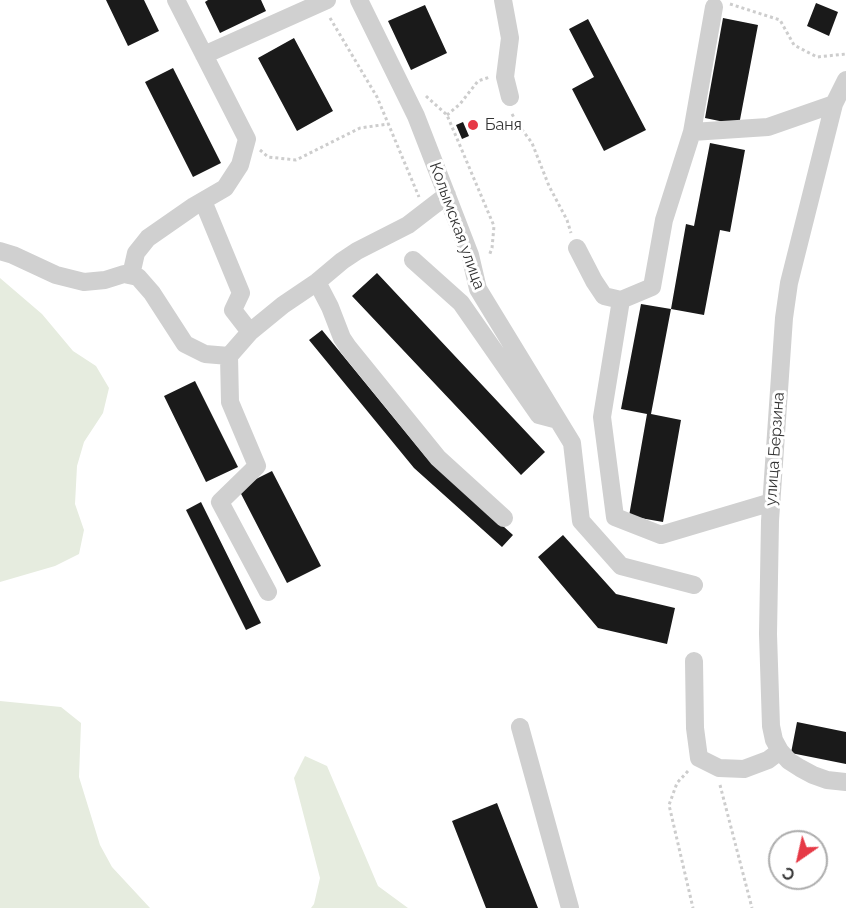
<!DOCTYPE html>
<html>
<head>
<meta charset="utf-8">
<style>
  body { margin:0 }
  #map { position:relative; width:846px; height:908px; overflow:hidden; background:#fff; font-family:Raleway,sans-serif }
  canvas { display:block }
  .north { position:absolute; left:768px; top:830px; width:60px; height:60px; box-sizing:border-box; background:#fff; border:2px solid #adadad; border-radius:50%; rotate:214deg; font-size:16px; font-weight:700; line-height:24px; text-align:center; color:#333 }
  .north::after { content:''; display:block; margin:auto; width:21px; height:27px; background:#e63946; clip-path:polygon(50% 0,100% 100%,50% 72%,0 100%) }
</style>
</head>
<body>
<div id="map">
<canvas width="846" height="908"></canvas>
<div class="north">С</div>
</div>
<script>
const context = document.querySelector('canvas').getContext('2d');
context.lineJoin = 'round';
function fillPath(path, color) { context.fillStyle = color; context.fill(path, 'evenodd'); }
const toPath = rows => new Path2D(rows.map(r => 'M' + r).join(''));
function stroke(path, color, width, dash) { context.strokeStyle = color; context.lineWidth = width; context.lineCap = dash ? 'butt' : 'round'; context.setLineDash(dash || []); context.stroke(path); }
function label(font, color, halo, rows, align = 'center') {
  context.font = font + ' Raleway,sans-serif'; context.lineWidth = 6; context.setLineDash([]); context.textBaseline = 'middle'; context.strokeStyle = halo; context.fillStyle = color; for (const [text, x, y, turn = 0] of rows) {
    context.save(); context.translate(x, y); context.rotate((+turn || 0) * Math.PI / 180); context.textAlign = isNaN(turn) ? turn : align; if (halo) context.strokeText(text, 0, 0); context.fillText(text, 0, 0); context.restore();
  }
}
const green = toPath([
  [0,278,42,314,73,351,96,366,109,388,103,413,84,442,77,466,75,504,84,530,79,554,55,566,0,582],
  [0,701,61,707,81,723,79,777,100,845,112,867,150,908,0,908],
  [305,756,327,766,378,886,408,908,311,908,314,904,320,878,294,778]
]);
const building = toPath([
  [106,0,144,0,159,31,128,46],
  [208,0,261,0,266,11,220,33,205,2],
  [816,3,838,12,829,36,807,26],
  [425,5,447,53,411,70,388,21],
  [723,18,758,25,739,125,705,118],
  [588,19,646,130,604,151,572,89,594,77,569,29],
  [294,38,333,111,297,131,258,58],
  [173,68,221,163,193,177,145,82],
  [463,122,469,136,462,139,456,125],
  [710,143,745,150,730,232,720,230,704,315,671,309,651,414,681,420,663,522,629,516,647,414,621,409,641,304,671,309,686,224,694,226],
  [377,273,545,452,521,475,352,296],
  [322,330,426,457,513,535,502,547,414,468,309,340],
  [195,381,238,467,206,482,164,396],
  [272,471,321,566,287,583,238,488],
  [201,502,261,623,246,630,186,510],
  [563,535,616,594,675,608,667,644,598,628,538,557],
  [797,722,846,732,846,764,791,753],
  [497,803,538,908,486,908,452,821]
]);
const path = toPath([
  [730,4,780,20,794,45,817,57,846,54],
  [330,18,377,97,419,197],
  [426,96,447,115,494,226,492,248,489,256],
  [512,114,517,123,532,143,549,186,567,220,571,233],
  [447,115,460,104,478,81,490,77],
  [260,150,268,157,296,160,360,128,388,124],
  [688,771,677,783,669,805,693,908],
  [720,785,752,908]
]);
const minor = toPath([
  [359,0,416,116,470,255,478,289,572,443,581,521,621,566,694,585],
  [503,0,510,38,505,77,510,97],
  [204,55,327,0],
  [846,80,834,104,789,283,784,318,770,521,768,634,771,726,774,740,780,751,789,761,800,768,813,775,827,780,846,782],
  [692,132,714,7],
  [203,201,241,293,233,310,250,332],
  [577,248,594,281,604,296,621,300],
  [0,251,13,255,56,275,84,282,105,280,124,274,138,277,152,293,185,344,205,354,229,356],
  [413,260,461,303,539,415,558,420],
  [131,275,136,253,148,238,194,206,225,188,240,165,247,139,176,0],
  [317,282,330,307,342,338,348,347,438,458,504,518],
  [772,502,661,535,615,517,602,417,621,300,652,287,664,220,692,132,768,127,834,104],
  [268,592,220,502,257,466,230,402,229,356,250,332,283,305,317,282,342,261,357,251,408,225,447,195],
  [694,661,695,728,699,758,719,768,744,769,768,760,780,751],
  [520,727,570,908]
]);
const markers = [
  [473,125,6,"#e63946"]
];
const poiNames = [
  ["Баня",485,125]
];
const streetNames = [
  ["Колымская улица",457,226,70],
  ["улица Берзина",775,449,-86]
];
fillPath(green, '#e6ecdf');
fillPath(building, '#1a1a1a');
stroke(path, '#cdcdcd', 3, [3, 3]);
stroke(minor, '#d0d0d0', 18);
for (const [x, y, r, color] of markers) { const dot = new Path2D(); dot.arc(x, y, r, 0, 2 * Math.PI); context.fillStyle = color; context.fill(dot); stroke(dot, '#fff', 2); }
label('16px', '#333', '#fff', poiNames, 'left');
label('16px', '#333', '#fff', streetNames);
</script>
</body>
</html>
